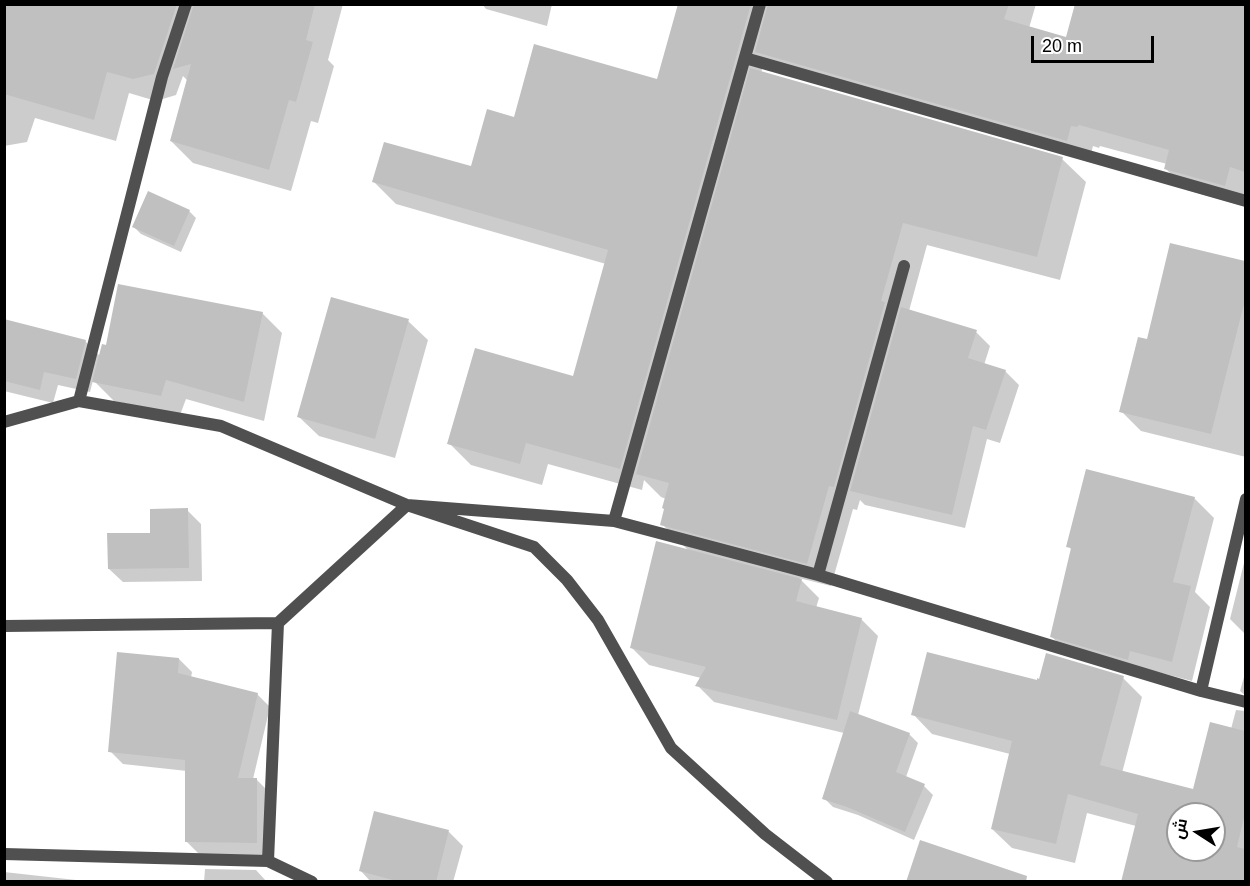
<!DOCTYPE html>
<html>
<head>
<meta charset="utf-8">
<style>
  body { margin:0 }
  #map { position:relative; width:1250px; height:886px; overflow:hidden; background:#fff; font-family:Helvetica,Cairo,sans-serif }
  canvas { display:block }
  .frame { position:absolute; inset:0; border:6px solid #000; pointer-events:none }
  .north { position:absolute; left:1166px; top:802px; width:60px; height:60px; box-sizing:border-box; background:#fff; border:2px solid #999; border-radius:50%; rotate:282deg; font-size:16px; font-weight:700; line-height:24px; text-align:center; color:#000 }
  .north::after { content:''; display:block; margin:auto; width:21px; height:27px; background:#000; clip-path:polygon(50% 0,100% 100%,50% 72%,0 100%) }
  .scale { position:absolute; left:1031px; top:36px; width:123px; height:27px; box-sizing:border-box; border:3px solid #000; border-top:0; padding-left:8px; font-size:18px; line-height:21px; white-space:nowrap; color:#000; -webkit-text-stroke:4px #fff; paint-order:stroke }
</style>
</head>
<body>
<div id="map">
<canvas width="1250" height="886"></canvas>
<div class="frame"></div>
<div class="north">ش</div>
<div class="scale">20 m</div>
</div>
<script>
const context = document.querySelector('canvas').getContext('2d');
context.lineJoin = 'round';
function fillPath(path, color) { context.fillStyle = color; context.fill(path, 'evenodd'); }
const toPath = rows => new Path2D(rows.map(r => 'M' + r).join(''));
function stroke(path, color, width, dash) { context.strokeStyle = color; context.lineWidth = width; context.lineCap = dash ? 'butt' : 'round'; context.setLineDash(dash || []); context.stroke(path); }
const shadow = toPath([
  [4,4,343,4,328,60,334,66,318,123,311,121,291,191,193,163,171,141,188,81,183,76,176,95,156,101,129,93,116,141,35,118,27,142,4,146],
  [482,4,552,4,547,26,486,9],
  [679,4,1036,4,1029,28,1067,38,1077,4,1246,4,1246,207,1187,190,1166,169,1167,164,1100,146,1099,148,1093,146,1089,162,765,60,761,73,1062,159,1086,182,1060,280,927,245,909,311,976,332,990,346,984,365,1005,371,1019,385,1000,443,987,439,965,528,865,505,860,500,857,510,853,509,831,586,799,578,819,598,816,608,861,619,878,636,858,715,909,734,918,743,906,777,924,786,933,795,914,840,858,815,833,807,824,798,844,733,714,702,697,685,701,678,649,665,632,648,689,551,662,524,666,499,661,497,644,480,642,490,548,464,542,485,471,465,449,443,574,378,606,264,396,204,374,182,472,167,515,119,658,81],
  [189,211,196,218,181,252,141,234,134,227],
  [1171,245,1246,263,1246,457,1141,431,1121,411,1148,341],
  [262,313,282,333,264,421,186,399,180,415,114,401,93,380,90,392,58,385,53,403,4,391,4,321,85,341,100,356],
  [408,321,428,340,395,458,319,436,299,417],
  [1194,498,1214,518,1195,592,1210,607,1192,681,1150,670,1071,656,1051,636,1072,550,1068,546],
  [187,510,201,524,202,581,123,582,109,569],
  [1246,555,1246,635,1230,619],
  [179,659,192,672,191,678,257,694,270,707,253,779,256,779,269,792,269,865,200,855,187,842,187,771,123,764,110,751],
  [1246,670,1246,696,1240,691],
  [1123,678,1142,697,1122,773,1194,791,1231,729,1236,710,1246,711,1246,882,1122,882,1136,826,1087,813,1075,863,1012,848,992,829,1010,754,932,734,913,714,1038,682],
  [1178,814,1214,814,1214,850,1178,850],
  [375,813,449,832,463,846,453,882,371,882,360,870],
  [205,869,256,870,267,882,204,882],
  [4,872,76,880,78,882,4,882]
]);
const building = toPath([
  [4,4,177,4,154,74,133,79,107,72,94,120,4,94],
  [194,4,315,4,306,40,313,42,296,102,289,100,269,170,170,141,191,64,173,69],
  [678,4,751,4,620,469,526,443,520,464,447,444,475,348,573,376,608,250,372,182,384,142,471,166,487,109,514,117,534,44,657,79],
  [768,4,1009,4,1004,19,1066,37,1075,4,1245,4,1245,172,1230,167,1225,186,1164,169,1169,150,1079,125,1077,127,1071,126,1067,141,755,52],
  [750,68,1063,157,1037,257,903,223,881,301,885,302,834,487,829,486,807,564,660,525,664,509,662,508,669,483,636,474],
  [148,191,190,210,174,246,132,227],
  [1170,243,1245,261,1245,300,1211,434,1119,412,1138,337,1147,339],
  [118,284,263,312,244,402,166,380,161,396,92,382,102,344,106,345],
  [331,297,409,319,375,439,297,417],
  [901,307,977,330,968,358,1006,370,986,430,973,426,952,515,850,491],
  [4,319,86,340,76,379,44,372,40,390,4,381],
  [1086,469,1195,497,1173,582,1191,586,1172,662,1130,651,1128,660,1050,637,1071,548,1066,547],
  [188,508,189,568,108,569,107,533,150,533,150,509],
  [656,541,802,579,796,601,862,618,837,720,695,686,706,667,630,648],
  [117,652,179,658,178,673,258,693,238,778,257,778,257,843,185,842,185,760,108,752],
  [927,652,1037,680,1037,678,1039,679,1046,653,1124,676,1100,765,1193,789,1210,722,1245,731,1245,813,1237,847,1245,849,1245,882,1121,882,1138,814,1068,794,1056,844,991,829,1012,741,911,715],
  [1178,814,1214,814,1214,850,1178,850],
  [850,711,910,733,896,772,925,784,905,832,847,807,822,799],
  [374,811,449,830,436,882,400,882,359,871],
  [920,840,1027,876,1026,882,906,882]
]);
const street = toPath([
  [186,4,162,77,79,401,221,426,407,505,534,547,567,580,598,620,671,748,765,834,827,882],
  [760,4,614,521,818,575,1201,691,1246,499],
  [745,58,1246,201],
  [4,422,79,401],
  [818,575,904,266],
  [4,626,278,623,407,505,614,521],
  [1201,691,1246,702],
  [4,854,268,861,312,882],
  [268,861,278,623]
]);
fillPath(shadow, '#0003');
fillPath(building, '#c0c0c0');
stroke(street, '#505050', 12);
</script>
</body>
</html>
